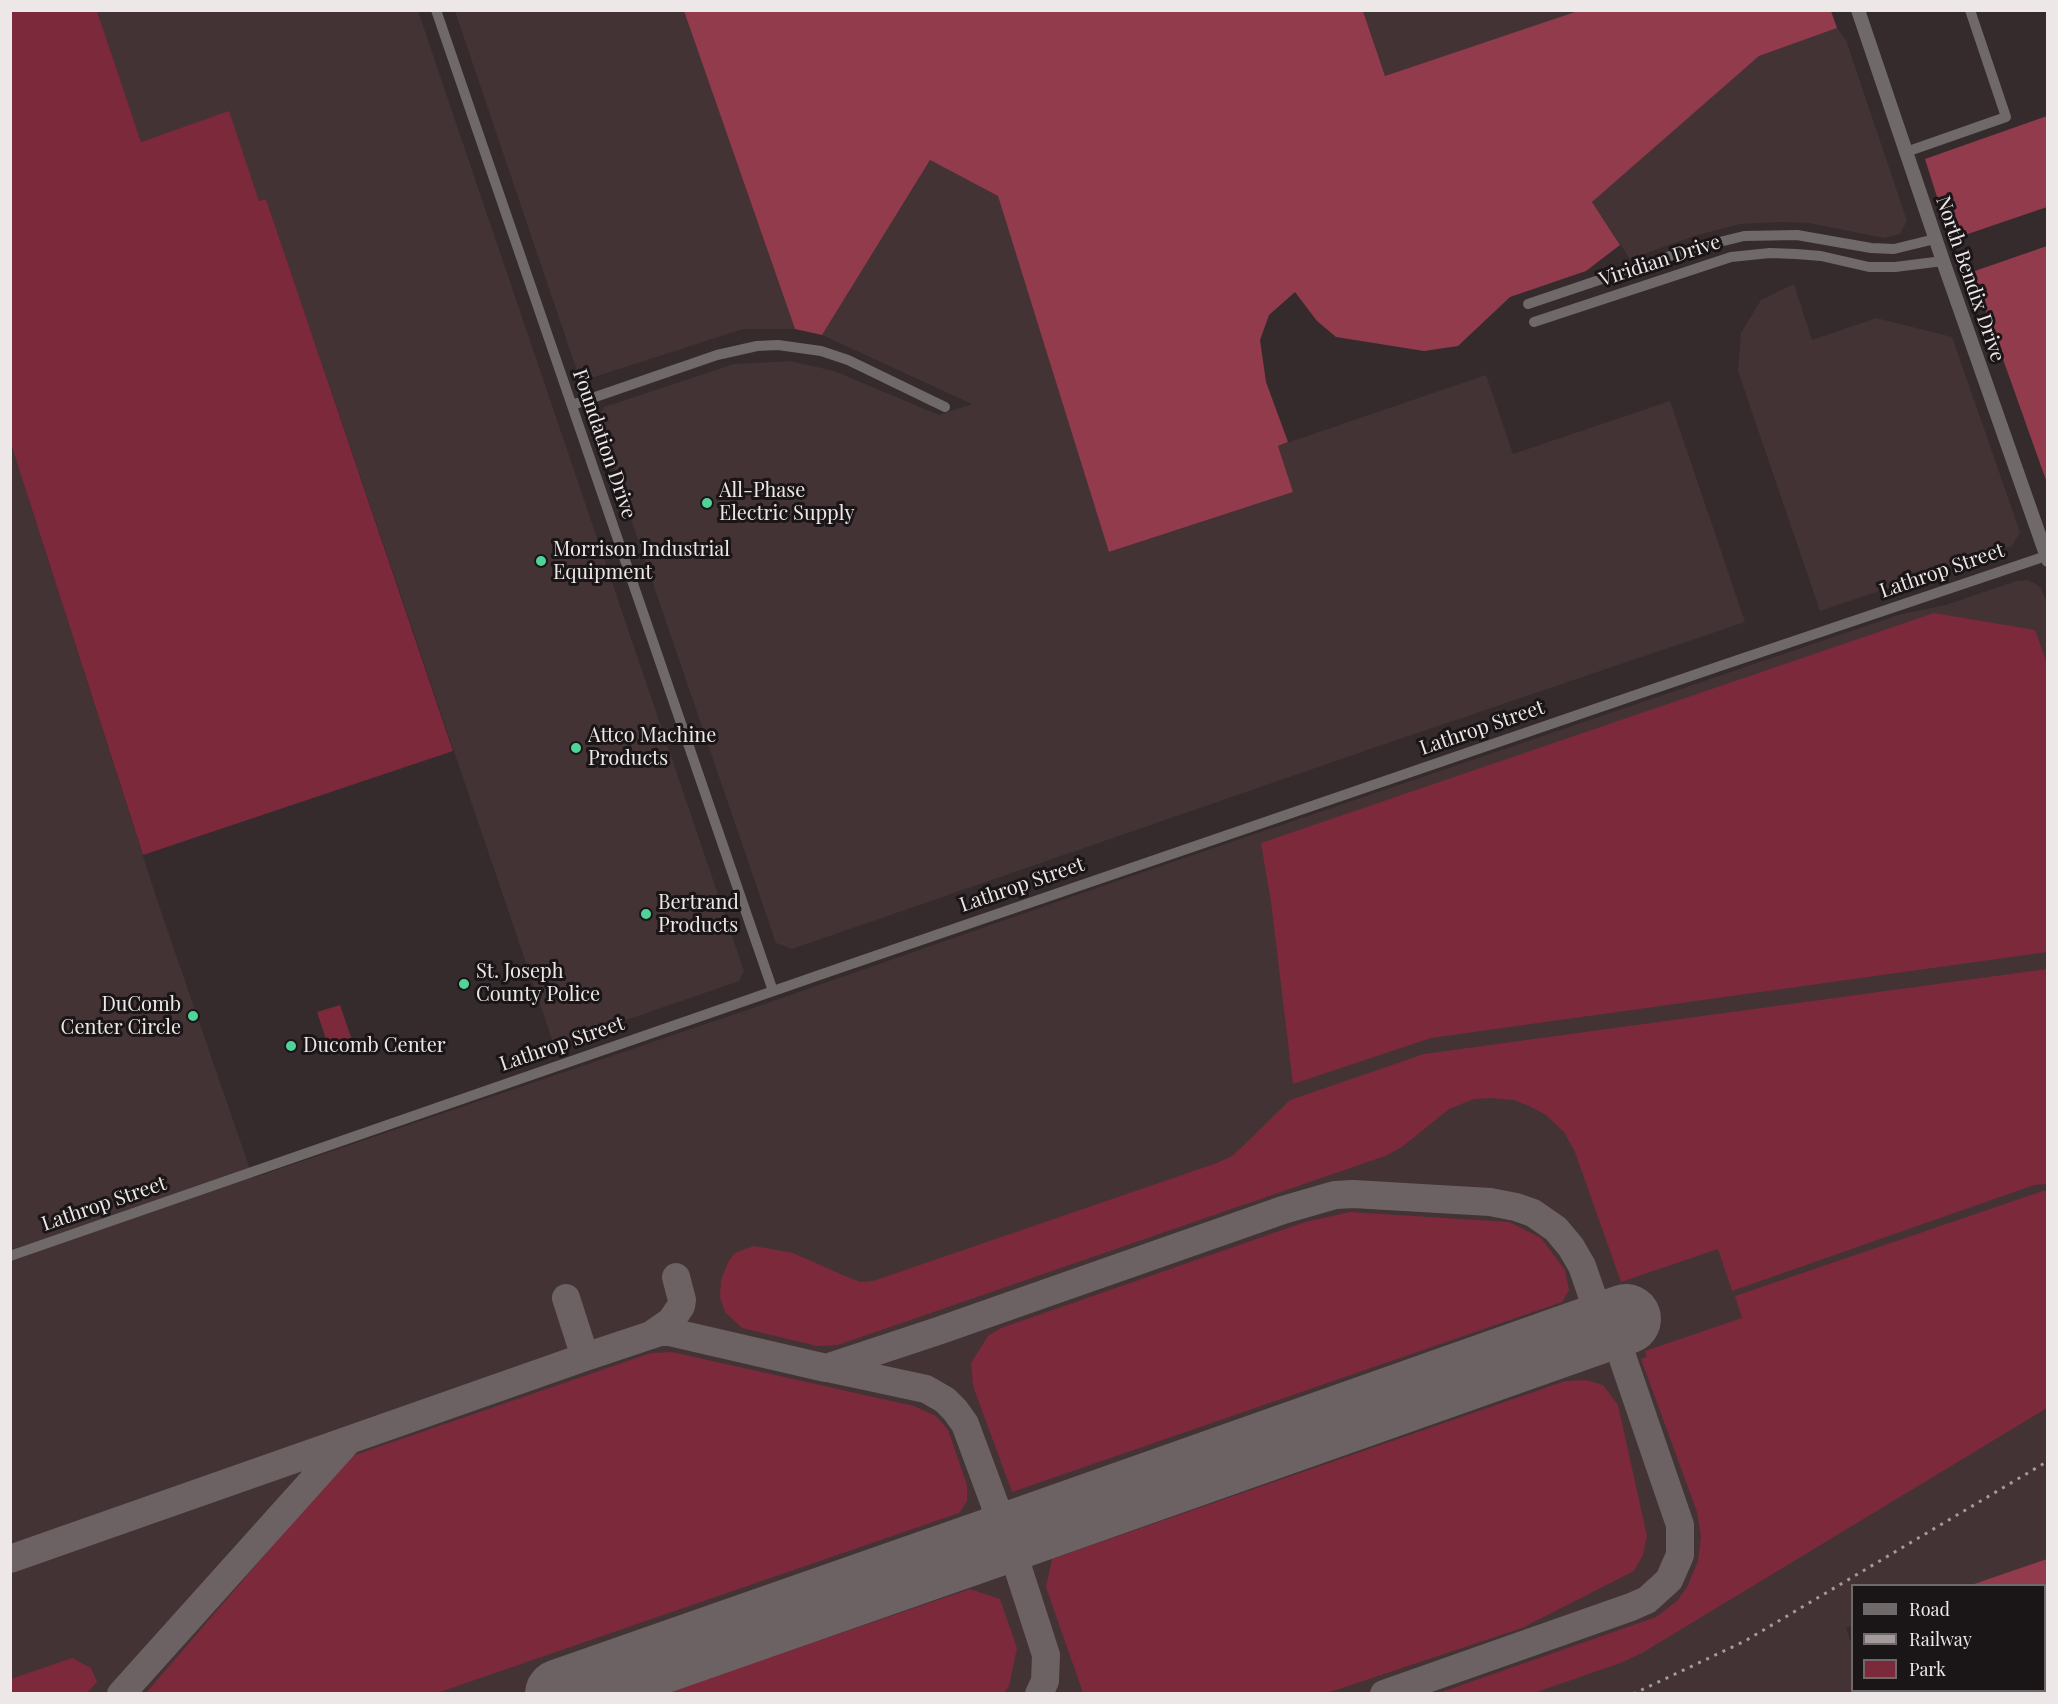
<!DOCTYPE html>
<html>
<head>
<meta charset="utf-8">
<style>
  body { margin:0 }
  #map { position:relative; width:2058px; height:1704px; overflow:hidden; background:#352b2c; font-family:"Playfair Display",serif }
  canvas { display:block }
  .frame { position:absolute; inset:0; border:12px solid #eee7e8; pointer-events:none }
  .legend { position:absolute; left:1851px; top:1584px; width:195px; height:108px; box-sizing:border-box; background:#1a1516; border:2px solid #6f696a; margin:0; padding:8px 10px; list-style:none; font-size:18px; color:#eee7e8 }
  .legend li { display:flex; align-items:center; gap:12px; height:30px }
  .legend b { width:30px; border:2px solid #6f696a }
</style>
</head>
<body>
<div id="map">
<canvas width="2058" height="1704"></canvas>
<div class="frame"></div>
<ul class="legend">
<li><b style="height:8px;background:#6f696a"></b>Road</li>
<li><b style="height:8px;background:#a29a9b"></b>Railway</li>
<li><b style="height:16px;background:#7c293b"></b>Park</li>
</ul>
</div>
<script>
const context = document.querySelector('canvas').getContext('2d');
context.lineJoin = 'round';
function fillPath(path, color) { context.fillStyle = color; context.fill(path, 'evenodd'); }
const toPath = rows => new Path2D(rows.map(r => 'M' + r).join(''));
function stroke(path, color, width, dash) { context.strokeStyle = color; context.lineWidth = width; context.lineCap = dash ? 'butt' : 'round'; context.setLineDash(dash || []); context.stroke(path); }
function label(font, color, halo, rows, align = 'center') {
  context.font = font + ' "Playfair Display",serif'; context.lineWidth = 6; context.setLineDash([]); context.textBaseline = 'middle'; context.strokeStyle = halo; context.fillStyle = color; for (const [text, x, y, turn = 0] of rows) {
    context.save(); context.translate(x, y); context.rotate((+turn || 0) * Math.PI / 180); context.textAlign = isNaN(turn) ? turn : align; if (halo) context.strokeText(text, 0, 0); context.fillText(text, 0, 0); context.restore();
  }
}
const built = toPath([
  [1363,10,1580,11,1385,76],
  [97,11,418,11,744,971,739,981,554,1045,266,199,259,201,229,112,141,142],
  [455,11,684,11,795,329,743,329,591,378,577,371],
  [1837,28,1846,40,1907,221,1900,234,1884,238,1809,223,1782,222,1740,224,1694,236,1630,259,1592,202,1759,56],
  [930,160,998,196,1110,552,1293,492,1278,446,1486,375,1513,454,1670,401,1745,622,1379,746,792,949,776,943,597,420,604,407,734,364,790,361,834,371,939,415,972,404,822,335],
  [1794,284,1812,340,1876,318,1952,337,2020,532,2012,546,1820,611,1738,371,1741,333,1761,300],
  [11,444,158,903,253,1178,776,1000,1111,883,1898,615,1946,605,2016,581,2027,580,2034,583,2040,587,2048,604,2047,1560,1971,1585,1852,1586,1852,1626,1846,1628,1852,1646,1852,1690,1867,1691,1868,1693,11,1693]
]);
const green = toPath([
  [10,11,97,11,141,142,229,111,259,201,266,199,453,751,143,855,11,444],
  [1934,613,2035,630,2047,664,2047,952,1431,1038,1293,1084,1271,902,1261,843],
  [2047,969,2047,1184,2034,1185,1732,1291,1718,1249,1621,1282,1575,1152,1564,1132,1546,1115,1527,1105,1514,1100,1489,1098,1474,1099,1449,1109,1402,1147,1385,1156,838,1345,817,1346,742,1328,725,1312,720,1297,721,1280,728,1262,735,1253,754,1246,793,1253,845,1276,861,1282,873,1281,1217,1163,1232,1156,1243,1146,1290,1100,1424,1054],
  [340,1005,353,1043,330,1051,317,1012],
  [2043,1191,2048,1191,2047,1408,1642,1653,1623,1662,1534,1693,1439,1693,1656,1617,1677,1601,1687,1587,1698,1561,1701,1536,1697,1512,1641,1359,1647,1357,1645,1351,1742,1318,1735,1296],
  [1350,1212,1509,1222,1541,1238,1565,1270,1569,1290,1562,1302,1012,1492,973,1386,971,1363,988,1336,1001,1328,1305,1222],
  [672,1352,914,1406,936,1416,948,1430,967,1485,967,1501,959,1513,437,1693,146,1693,349,1457,651,1353],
  [1586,1380,1603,1385,1618,1405,1647,1536,1643,1555,1634,1571,1522,1628,1327,1693,1083,1693,1046,1587,1052,1559,1565,1381],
  [970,1589,1000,1599,1017,1648,1009,1686,1004,1693,666,1693],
  [72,1658,91,1668,97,1682,87,1693,11,1693,11,1679]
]);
const forest = toPath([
  [684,11,1363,11,1385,76,1578,11,1831,11,1837,28,1759,56,1592,202,1620,245,1586,271,1510,297,1458,346,1424,351,1336,337,1317,321,1295,292,1269,315,1260,340,1266,382,1288,442,1278,446,1293,492,1109,552,998,196,930,160,822,335,795,329],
  [2047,116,2047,207,1959,237,1938,200,1925,159],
  [2047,246,2048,246,2047,483,1972,272],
  [2047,1559,2047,1693,1868,1693,1867,1691,2044,1690,2044,1586,1971,1585]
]);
const taxiway = toPath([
  [566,1298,585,1357],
  [651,1335,671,1321,681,1306,682,1300,676,1277],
  [828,1368,926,1389,945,1400,955,1410,965,1424,995,1505,996,1520,989,1530,967,1552],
  [967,1552,999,1552,1016,1562,1046,1655,1045,1681,1039,1694],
  [10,1559,585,1357,660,1332,670,1332,826,1368,938,1331,1283,1210,1335,1195,1353,1194,1490,1202,1516,1207,1533,1213,1556,1229,1571,1247,1582,1266,1603,1327],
  [121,1694,349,1440],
  [1384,1694,1631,1607,1647,1600,1669,1580,1680,1555,1680,1525,1611,1324]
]);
const runway = toPath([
  [560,1694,1006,1538,1626,1319]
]);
const minor = toPath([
  [436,10,773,991],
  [1906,152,2006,117,1970,10],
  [1528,304,1691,249,1744,236,1797,235,1871,248,1894,249,1935,239],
  [1534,322,1731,257,1770,253,1796,254,1821,256,1869,267,1895,267,1943,261],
  [572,405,717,355,757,346,778,345,821,351,848,360,945,407],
  [10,1256,831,971,1723,665,2046,556]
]);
const tertiary = toPath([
  [1858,10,1943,261,2048,560]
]);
const rail = toPath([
  [1633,1694,1745,1641,2048,1461]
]);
const markers = [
  [707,503,6,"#4fd399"],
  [541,561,6,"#4fd399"],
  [576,748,6,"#4fd399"],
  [646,914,6,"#4fd399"],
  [464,984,6,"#4fd399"],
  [193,1016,6,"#4fd399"],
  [291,1046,6,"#4fd399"]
];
const streetNames = [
  ["Viridian Drive",1660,261,-18],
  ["North Bendix Drive",1970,279,71],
  ["Foundation Drive",604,444,71],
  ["Lathrop Street",1942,571,-19],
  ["Lathrop Street",1482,728,-19],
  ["Lathrop Street",1022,885,-19],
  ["Lathrop Street",562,1044,-19],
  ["Lathrop Street",104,1204,-19]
];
const poiNames = [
  ["All-Phase",719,491],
  ["Electric Supply",719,514],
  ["Morrison Industrial",553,550],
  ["Equipment",553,573],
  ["Attco Machine",588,736],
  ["Products",588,759],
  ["Bertrand",658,903],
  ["Products",658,926],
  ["St. Joseph",476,972],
  ["County Police",476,995],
  ["DuComb",181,1005,"right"],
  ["Center Circle",181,1028,"right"],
  ["Ducomb Center",303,1046]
];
fillPath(built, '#433335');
fillPath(green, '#7c293b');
fillPath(forest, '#923b4c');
stroke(taxiway, '#6c6264', 28);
stroke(runway, '#6c6264', 70);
stroke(minor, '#6f696a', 10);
stroke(tertiary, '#6f696a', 14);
stroke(rail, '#a29a9b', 3, [3, 6]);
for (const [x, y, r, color] of markers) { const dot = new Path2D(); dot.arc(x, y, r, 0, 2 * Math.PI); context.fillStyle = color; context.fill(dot); stroke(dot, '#1a1516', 2); }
label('20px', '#eee7e8', '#1a1516', streetNames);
label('20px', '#eee7e8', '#1a1516', poiNames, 'left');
</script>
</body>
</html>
